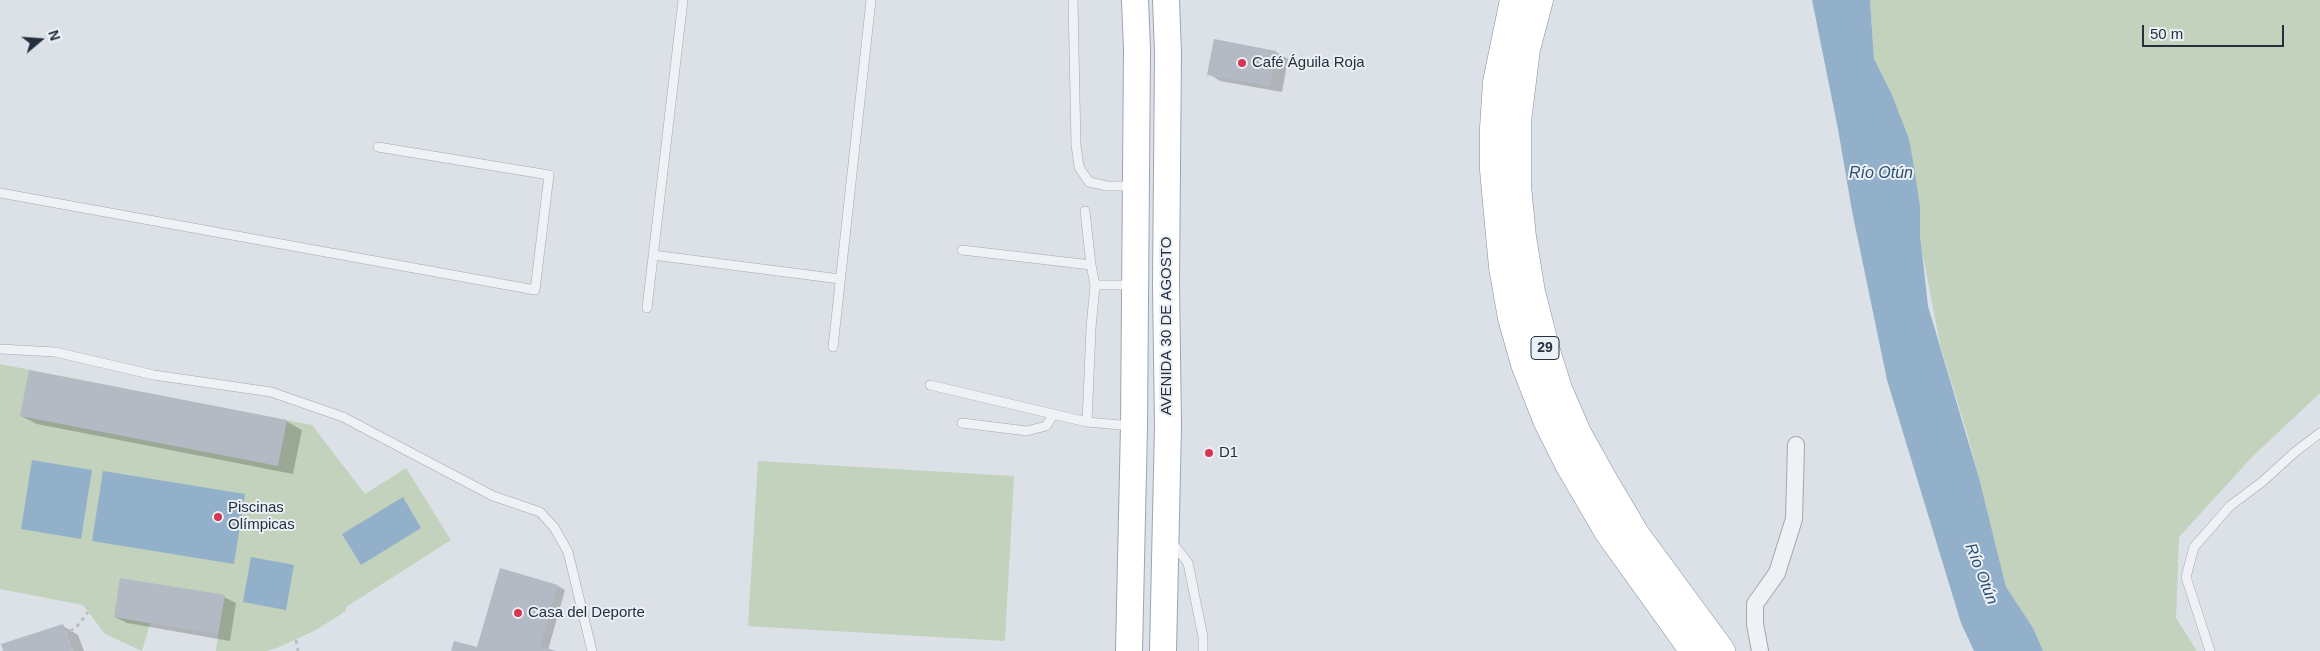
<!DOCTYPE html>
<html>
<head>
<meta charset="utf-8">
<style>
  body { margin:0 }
  #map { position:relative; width:2320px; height:651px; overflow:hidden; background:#dce1e7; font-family:Arial,sans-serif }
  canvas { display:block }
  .north { position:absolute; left:15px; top:15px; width:50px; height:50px; -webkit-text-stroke:4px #ebf0f5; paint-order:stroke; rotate:72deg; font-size:14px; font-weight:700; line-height:20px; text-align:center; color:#252f3e }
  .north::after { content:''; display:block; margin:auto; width:18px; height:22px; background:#252f3e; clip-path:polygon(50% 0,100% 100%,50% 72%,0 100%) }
  .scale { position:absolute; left:2142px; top:25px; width:142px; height:22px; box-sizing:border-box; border:2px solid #252f3e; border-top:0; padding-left:6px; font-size:15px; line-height:18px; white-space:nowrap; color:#252f3e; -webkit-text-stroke:4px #ebf0f5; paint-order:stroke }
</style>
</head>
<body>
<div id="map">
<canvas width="2320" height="651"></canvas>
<div class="north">N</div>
<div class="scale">50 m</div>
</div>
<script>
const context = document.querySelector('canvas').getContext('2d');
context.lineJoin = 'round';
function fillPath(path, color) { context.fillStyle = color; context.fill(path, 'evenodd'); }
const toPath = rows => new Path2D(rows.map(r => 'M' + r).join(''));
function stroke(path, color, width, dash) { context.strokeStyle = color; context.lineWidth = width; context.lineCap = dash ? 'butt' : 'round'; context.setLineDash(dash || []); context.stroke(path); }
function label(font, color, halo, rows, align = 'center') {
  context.font = font + ' Arial,sans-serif'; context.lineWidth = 4; context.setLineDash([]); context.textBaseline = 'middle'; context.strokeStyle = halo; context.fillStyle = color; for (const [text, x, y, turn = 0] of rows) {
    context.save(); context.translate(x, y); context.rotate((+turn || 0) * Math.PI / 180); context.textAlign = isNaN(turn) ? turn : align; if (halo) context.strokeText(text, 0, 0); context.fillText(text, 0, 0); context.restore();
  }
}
const green = toPath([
  [1870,0,2320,0,2320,393,2252,457,2179,537,2176,618,2197,651,2039,651,2006,587,1969,440,1940,344,1922,251,1913,161,1874,59],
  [0,364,312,425,365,494,406,468,451,540,346,607,346,611,316,630,277,648,267,651,216,651,218,635,150,623,142,651,105,634,83,605,0,589],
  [758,461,1014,476,1005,641,748,626]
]);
const water = toPath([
  [1812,0,1870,0,1874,59,1892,95,1909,139,1913,161,1920,206,1920,235,1928,306,1979,478,2006,587,2033,628,2043,651,1974,651,1961,623,1887,380,1852,211,1838,129],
  [32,460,92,470,81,539,21,529],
  [103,471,245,494,234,564,92,541],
  [403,497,421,528,361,565,342,534],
  [251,557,294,565,286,610,243,602]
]);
const shadow = toPath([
  [1215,40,1276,52,1288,59,1282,92,1220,81,1209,74],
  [21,416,286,421,302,430,293,474,37,424],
  [558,586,565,590,548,650,553,651,453,651,478,649],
  [224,597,236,603,230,641,127,623,115,617],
  [63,626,78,635,84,651,5,651]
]);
const building = toPath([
  [1214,39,1276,51,1270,86,1207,75],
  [29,370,287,420,278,466,20,416],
  [500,568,558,585,540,646,556,651,451,651,454,641,477,647],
  [120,578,225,595,218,635,114,617],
  [63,624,72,651,3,651,1,644]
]);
const path = toPath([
  [296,640,298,651],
  [72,651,66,632,75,629,88,612]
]);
const service = toPath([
  [1073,0,1076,145,1079,167,1089,182,1107,186,1133,186],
  [0,193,535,290,549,175,378,147],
  [1085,211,1091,265,1095,285,1091,328,1087,422],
  [962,250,1091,265],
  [653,255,840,279],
  [1095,285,1133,285],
  [647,308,683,0],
  [833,347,871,0],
  [0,349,55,352,154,375,271,392,343,417,493,496,540,512,554,527,568,552,592,651],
  [930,385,1087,422,1132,426],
  [962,423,1027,431,1046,426,1053,415],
  [1171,541,1188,563,1203,637,1203,651],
  [2210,651,2186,577,2194,547,2230,506,2262,482,2295,452,2320,433]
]);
const minor = toPath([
  [1760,651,1755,624,1755,604,1777,573,1794,519,1796,445]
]);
const primary = toPath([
  [1129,651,1134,426,1137,49,1135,0],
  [1163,651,1168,426,1166,284,1168,53,1166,0]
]);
const trunk = toPath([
  [1514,0,1497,82,1494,128,1494,170,1503,267,1512,318,1525,364,1547,420,1569,464,1608,531,1694,651],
  [1539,0,1526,49,1517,121,1517,186,1522,237,1531,292,1546,351,1558,389,1577,433,1606,485,1635,534,1721,651]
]);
const markers = [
  [1242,63,5,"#d73555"],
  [1209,453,5,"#d73555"],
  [218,517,5,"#d73555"],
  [518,613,5,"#d73555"]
];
const shields = [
  [1545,348,28]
];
const shieldNames = [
  ["29",1545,348]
];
const poiNames = [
  ["Café Águila Roja",1252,63],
  ["D1",1219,453],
  ["Piscinas",228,508],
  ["Olímpicas",228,525],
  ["Casa del Deporte",528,613]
];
const streetNames = [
  ["AVENIDA 30 DE AGOSTO",1167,326,-90]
];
const waterNames = [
  ["Río Otún",1881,174],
  ["Río Otún",1981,574,69]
];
fillPath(green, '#c2d2bc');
fillPath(water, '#93b0ca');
fillPath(shadow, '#0003');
fillPath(building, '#b3bac4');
stroke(service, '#a1a8b1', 10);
stroke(minor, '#a1a8b1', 18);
stroke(primary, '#9aa5b4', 28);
stroke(trunk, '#828f9f', 29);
stroke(path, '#babfc5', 3, [4, 4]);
stroke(service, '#eff1f5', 9);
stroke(minor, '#eff1f5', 16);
stroke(primary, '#fff', 26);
stroke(trunk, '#fff', 28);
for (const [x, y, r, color] of markers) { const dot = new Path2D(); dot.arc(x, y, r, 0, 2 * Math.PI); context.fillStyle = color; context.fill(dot); stroke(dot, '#ebf0f5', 2); }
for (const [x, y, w] of shields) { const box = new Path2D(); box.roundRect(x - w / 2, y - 11.5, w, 23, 4); context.fillStyle = '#ebf0f5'; context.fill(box); stroke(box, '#252f3e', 1); }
label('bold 14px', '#252f3e', null, shieldNames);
label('15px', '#252f3e', '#ebf0f5', poiNames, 'left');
label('15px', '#252f3e', '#ebf0f5', streetNames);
label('italic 16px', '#2c5075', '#ebf0f5', waterNames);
</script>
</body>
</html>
